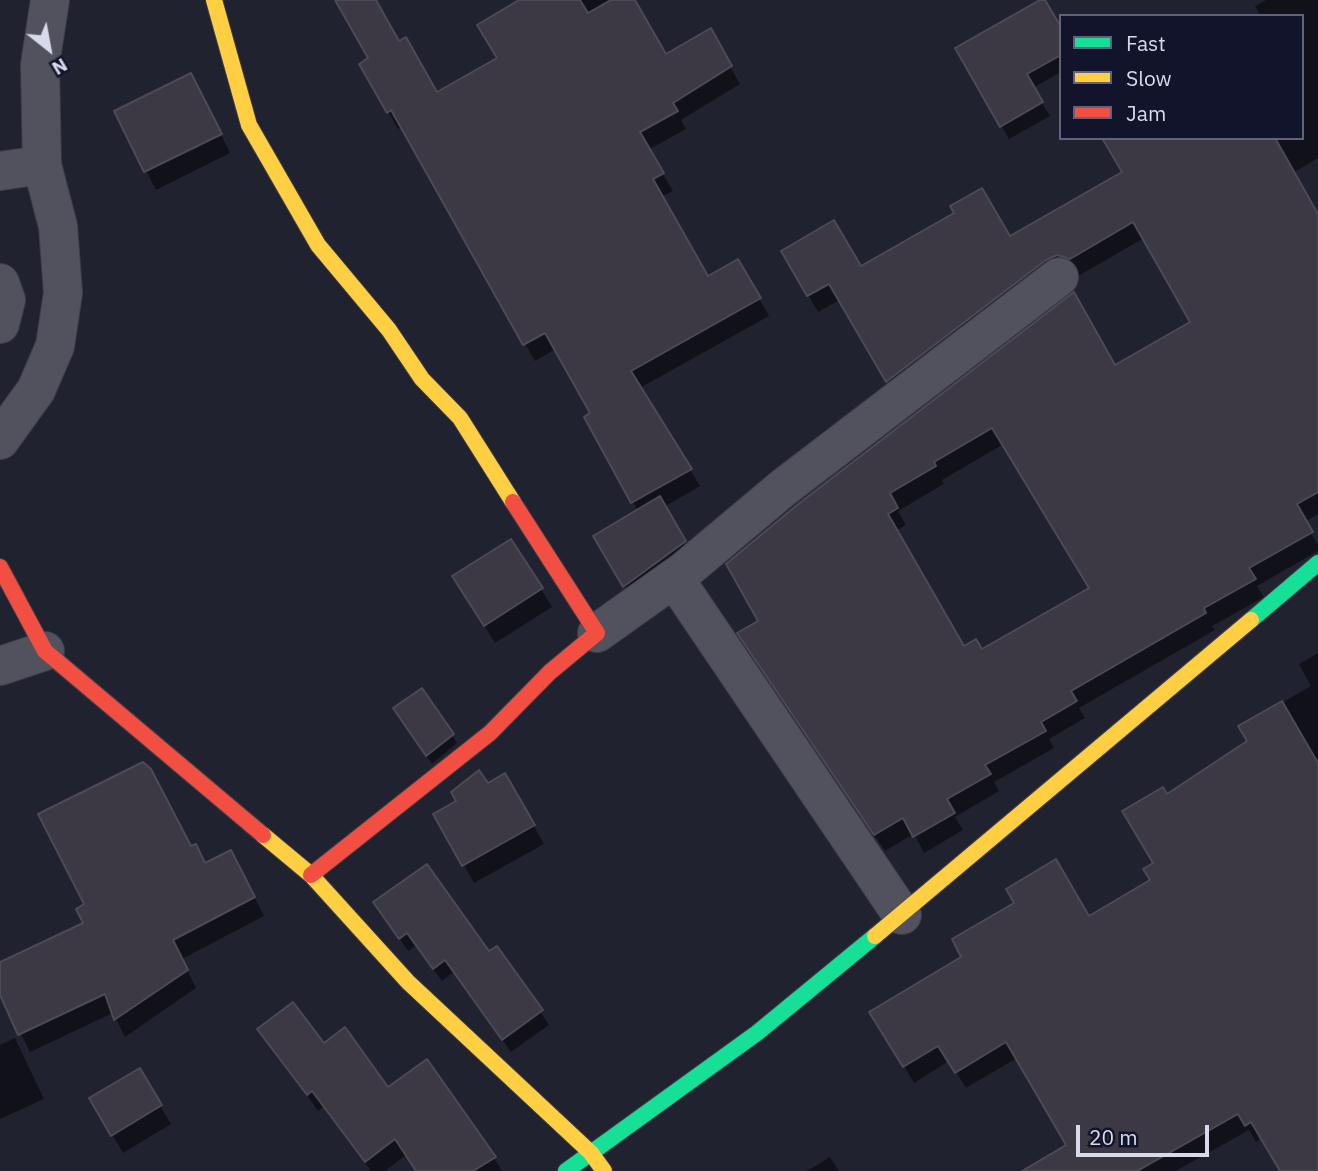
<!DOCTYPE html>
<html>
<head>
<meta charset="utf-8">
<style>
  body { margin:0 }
  #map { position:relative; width:1318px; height:1171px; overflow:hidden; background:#212230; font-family:"IBM Plex Sans",sans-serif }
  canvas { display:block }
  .legend { position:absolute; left:1059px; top:14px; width:245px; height:126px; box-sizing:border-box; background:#12142b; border:2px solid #616378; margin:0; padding:9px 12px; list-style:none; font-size:21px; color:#d8daeb }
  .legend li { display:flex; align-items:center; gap:14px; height:35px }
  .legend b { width:35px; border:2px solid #616378 }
  .north { position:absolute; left:14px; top:14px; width:70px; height:70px; -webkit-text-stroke:5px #12142b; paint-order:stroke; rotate:149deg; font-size:19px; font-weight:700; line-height:28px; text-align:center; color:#d8daeb }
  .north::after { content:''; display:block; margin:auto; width:24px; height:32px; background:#d8daeb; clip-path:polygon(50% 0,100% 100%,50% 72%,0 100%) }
  .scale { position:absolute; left:1076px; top:1125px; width:133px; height:32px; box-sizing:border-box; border:4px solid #d8daeb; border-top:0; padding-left:9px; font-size:21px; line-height:24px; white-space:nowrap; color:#d8daeb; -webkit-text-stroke:5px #12142b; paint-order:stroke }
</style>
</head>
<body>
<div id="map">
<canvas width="1318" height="1171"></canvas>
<ul class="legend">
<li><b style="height:9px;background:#16e098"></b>Fast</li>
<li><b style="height:9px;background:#ffcf43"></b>Slow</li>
<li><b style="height:9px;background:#f24e42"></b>Jam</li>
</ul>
<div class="north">N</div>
<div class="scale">20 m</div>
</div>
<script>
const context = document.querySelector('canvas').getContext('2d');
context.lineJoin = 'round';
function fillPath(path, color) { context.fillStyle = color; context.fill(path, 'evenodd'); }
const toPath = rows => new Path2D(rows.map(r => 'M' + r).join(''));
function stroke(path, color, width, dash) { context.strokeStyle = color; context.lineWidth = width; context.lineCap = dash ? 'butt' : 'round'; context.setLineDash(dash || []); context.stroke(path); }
const shadow = toPath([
  [337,0,374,0,399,43,437,94,499,59,522,0,634,0,666,56,710,31,740,84,681,120,686,129,648,150,673,191,661,197,707,279,738,261,769,316,640,388,700,486,664,507,695,560,635,604,595,537,638,511,587,417,593,414,556,349,535,361,402,127,398,129,361,64,371,59],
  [1266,0,1318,0,1318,158,1293,173,1318,217,1318,514,1305,522,1318,545,1318,551,1257,586,1264,597,1212,626,1215,630,1079,708,1085,718,1049,739,1054,748,994,782,999,791,955,817,963,830,924,853,914,834,885,851,749,650,798,506,1115,368,1192,323,1144,238,1080,275,1067,272,897,397,840,300,818,312,783,252,860,269,1009,238,1128,178,1104,138,1302,138,1302,16,1255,16,1259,13,1255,6],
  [1004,444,1091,589,981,652,963,648,896,531,906,525,898,511,944,484,942,480],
  [1061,30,1061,72,1033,88,1050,116,1009,139,957,48],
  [201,93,230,153,156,190,116,112],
  [511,541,552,607,495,643,465,595],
  [1318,653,1318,1171,1281,1171,1262,1138,1256,1142,1249,1130,1176,1171,1045,1171,1068,1145,1017,1058,966,1088,949,1061,914,1083,872,1012,1088,918,1152,881,1166,796,1248,742,1240,727,1311,686,1299,664],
  [400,717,452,735,457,743,432,764],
  [505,775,544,844,474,883,436,814],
  [191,848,205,864,240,869,264,916,182,959,196,988,125,1037,113,1013,30,1052,0,991,0,964,86,924],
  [375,903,489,954,497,948,549,1025,511,1052,454,972,442,981,416,945,408,951],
  [260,1029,324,1046,494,1158,502,1171,417,1171,406,1155,385,1171,371,1171,323,1107,318,1111],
  [15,1038,44,1099,0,1119,0,1045],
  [139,1070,171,1124,123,1153,91,1099],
  [830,1157,839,1171,807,1171]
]);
const building = toPath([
  [335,0,376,0,399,41,406,37,437,92,497,58,477,25,519,0,580,0,588,13,611,0,635,0,666,54,711,28,732,66,673,103,678,111,640,132,664,173,653,179,708,276,738,259,761,298,631,371,692,469,631,503,584,417,590,413,545,333,523,345,391,110,387,113,359,64,368,58,335,0],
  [1040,0,1045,0,1061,27,1061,55,1027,74,1043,102,1000,127,955,48,1040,0],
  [191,73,222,134,144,172,114,111,191,73],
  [1102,138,1275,138,1318,214,1318,492,1297,504,1313,532,1249,568,1256,579,1204,608,1206,613,1071,691,1077,701,1041,722,1046,731,985,765,991,774,947,799,955,813,913,837,903,818,874,835,737,633,758,621,726,564,797,505,1074,292,1115,365,1190,322,1133,222,1070,259,1057,255,1046,260,886,382,829,284,807,296,781,251,834,220,861,266,954,213,950,206,982,188,1010,236,1122,172,1102,138],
  [992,428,1089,588,982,649,976,639,964,646,888,514,898,508,890,493,936,466,934,462,992,428],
  [660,496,686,541,623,587,593,536,660,496],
  [511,539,543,588,484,626,452,576,511,539],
  [422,688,454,734,426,756,393,708,422,688],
  [1282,701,1318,763,1318,1171,1280,1171,1251,1122,1245,1126,1238,1114,1137,1171,1022,1171,1066,1145,1006,1042,955,1073,938,1046,903,1067,869,1012,961,957,952,939,1014,903,1006,889,1056,859,1089,916,1150,880,1143,869,1153,863,1122,811,1163,787,1167,794,1247,741,1238,726,1282,701],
  [143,762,151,769,191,846,196,844,205,863,231,850,255,897,173,940,188,970,114,1020,105,994,18,1035,0,995,0,962,83,923,76,909,84,904,38,814,143,762],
  [479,770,488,783,505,773,535,825,462,866,433,814,456,801,451,792,479,770],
  [427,864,489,951,497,946,543,1010,502,1040,445,960,433,969,407,933,399,939,373,902,427,864],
  [293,1002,324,1043,345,1027,388,1087,427,1059,496,1157,473,1171,416,1171,395,1139,365,1162,312,1091,307,1095,257,1029,293,1002],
  [140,1068,162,1105,111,1136,89,1098,140,1068]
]);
const street = toPath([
  [42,165,40,65,50,0],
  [0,171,42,165,58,226,63,293,55,346,36,390,0,440],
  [0,283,6,300,0,324],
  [674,578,902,915],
  [597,633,684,571,783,488,1059,277],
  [0,666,45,651]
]);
const fast = toPath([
  [1251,620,1318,563],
  [566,1171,757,1033,875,936]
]);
const slow = toPath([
  [214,0,249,125,318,245,389,330,422,379,460,418,513,502],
  [263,835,311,875,408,982,591,1153,604,1171],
  [875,936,1251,620]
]);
const jam = toPath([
  [0,567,45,651,263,835],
  [311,875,490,733,550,672,597,633,513,502]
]);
fillPath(shadow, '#0007');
fillPath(building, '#3c3945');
stroke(building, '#4c4a55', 2);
stroke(street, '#3e3e49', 40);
stroke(fast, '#3e3e49', 18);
stroke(slow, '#3e3e49', 18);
stroke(jam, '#3e3e49', 18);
stroke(street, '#51525e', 38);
stroke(fast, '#16e098', 16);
stroke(slow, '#ffcf43', 16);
stroke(jam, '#f24e42', 16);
</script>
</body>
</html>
